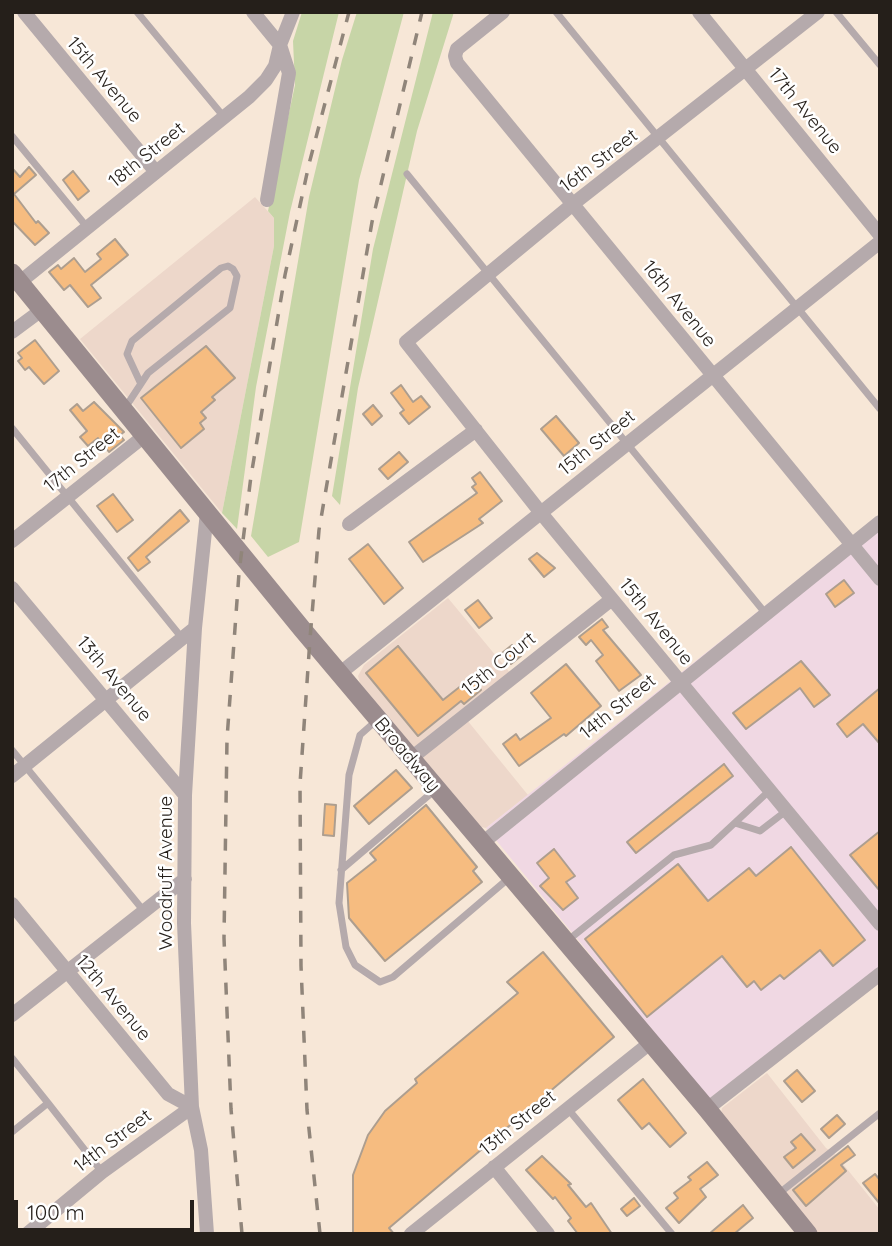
<!DOCTYPE html>
<html>
<head>
<meta charset="utf-8">
<style>
  body { margin:0 }
  #map { position:relative; width:892px; height:1246px; overflow:hidden; background:#f7e7d7; font-family:Quicksand,sans-serif }
  canvas { display:block }
  .frame { position:absolute; inset:0; border:14px solid #251f1a; pointer-events:none }
  .scale { position:absolute; left:14px; top:1200px; width:180px; height:32px; box-sizing:border-box; border:4px solid #251f1a; border-top:0; padding-left:9px; font-size:21px; line-height:24px; white-space:nowrap; color:#251f1a; -webkit-text-stroke:5px #fff; paint-order:stroke }
</style>
</head>
<body>
<div id="map">
<canvas width="892" height="1246"></canvas>
<div class="frame"></div>
<div class="scale">100 m</div>
</div>
<script>
const context = document.querySelector('canvas').getContext('2d');
context.lineJoin = 'round';
function fillPath(path, color) { context.fillStyle = color; context.fill(path, 'evenodd'); }
const toPath = rows => new Path2D(rows.map(r => 'M' + r).join(''));
function stroke(path, color, width, dash) { context.strokeStyle = color; context.lineWidth = width; context.lineCap = dash ? 'butt' : 'round'; context.setLineDash(dash || []); context.stroke(path); }
function label(font, color, halo, rows, align = 'center') {
  context.font = font + ' Quicksand,sans-serif'; context.lineWidth = 5; context.setLineDash([]); context.textBaseline = 'middle'; context.strokeStyle = halo; context.fillStyle = color; for (const [text, x, y, turn = 0] of rows) {
    context.save(); context.translate(x, y); context.rotate((+turn || 0) * Math.PI / 180); context.textAlign = isNaN(turn) ? turn : align; if (halo) context.strokeText(text, 0, 0); context.fillText(text, 0, 0); context.restore();
  }
}
const commercial = toPath([
  [255,197,274,218,274,246,222,513,80,339],
  [448,598,516,680,467,720,528,795,486,828,481,827,360,683,358,676,364,665],
  [767,1073,826,1148,835,1154,880,1210,880,1234,817,1234,721,1114,722,1108]
]);
const industrial = toPath([
  [880,514,880,966,709,1099,486,828]
]);
const green = toPath([
  [302,12,339,12,290,212,256,387,237,529,222,513,274,246,274,218,268,211,295,85,293,41],
  [357,12,404,12,359,180,299,542,268,557,251,536,309,197,342,60],
  [433,12,454,12,417,131,358,388,340,505,332,496,373,249]
]);
const building = toPath([
  [29,167,36,175,14,194,36,223,38,221,49,233,35,245,12,221,12,168,20,177,29,167],
  [73,171,89,191,78,200,63,180,73,171],
  [115,239,128,255,91,285,101,298,88,307,70,285,64,290,49,272,58,265,61,269,74,258,85,272,101,259,97,254,115,239],
  [35,340,59,371,44,384,29,367,25,370,18,361,22,358,18,353,35,340],
  [206,346,235,378,212,397,215,400,201,412,206,418,200,423,204,429,181,448,141,398,206,346],
  [401,385,413,402,421,396,430,407,409,424,400,413,404,410,391,393,401,385],
  [94,402,124,432,120,435,124,440,109,452,98,438,88,446,80,437,87,431,70,410,77,404,83,411,94,402],
  [373,405,382,416,372,425,363,414,373,405],
  [556,416,579,443,564,456,541,429,556,416],
  [399,452,408,462,388,479,379,469,399,452],
  [480,472,502,501,479,519,483,523,423,562,409,542,477,493,472,487,476,484,472,478,480,472],
  [113,494,133,520,117,532,97,506,113,494],
  [180,510,189,521,146,557,150,562,138,571,128,558,180,510],
  [368,544,403,588,384,604,349,559,368,544],
  [537,553,555,568,544,577,529,559,537,553],
  [844,580,854,593,835,607,826,594,844,580],
  [478,600,492,618,479,628,465,610,478,600],
  [602,619,608,627,603,630,641,675,619,691,596,661,603,655,591,640,586,645,579,637,602,619],
  [512,645,521,656,511,664,502,653,512,645],
  [398,646,443,700,471,678,481,690,464,704,461,701,418,736,366,673,398,646],
  [801,661,830,695,814,707,800,688,746,729,733,713,801,661],
  [566,664,601,706,566,736,564,734,519,766,503,744,516,734,520,740,551,718,531,693,566,664],
  [880,688,880,744,863,724,847,737,837,724,880,688],
  [724,764,733,776,636,853,627,842,724,764],
  [396,770,412,788,369,824,354,806,396,770],
  [325,804,336,805,334,836,323,835,325,804],
  [426,805,477,867,473,871,482,882,385,961,349,918,347,883,376,860,370,853,426,805],
  [880,831,880,891,850,855,880,831],
  [791,847,865,940,833,966,820,950,784,979,780,975,761,990,754,981,747,987,722,956,647,1017,585,939,678,864,708,901,749,868,756,876,791,847],
  [554,849,575,876,566,882,578,898,563,910,540,886,549,878,537,863,554,849],
  [543,952,614,1037,389,1228,394,1234,353,1234,353,1175,368,1135,385,1111,417,1083,415,1079,518,993,507,982,543,952],
  [797,1070,815,1091,802,1102,784,1081,797,1070],
  [643,1079,686,1133,670,1147,649,1123,642,1129,618,1100,643,1079],
  [837,1115,845,1124,829,1138,821,1129,837,1115],
  [801,1134,815,1150,793,1168,784,1157,796,1148,791,1142,801,1134],
  [848,1146,855,1155,841,1165,846,1171,806,1206,793,1190,848,1146],
  [542,1156,571,1184,568,1185,586,1207,591,1203,612,1234,578,1234,568,1221,571,1218,555,1197,553,1199,526,1170,542,1156],
  [707,1162,718,1175,700,1189,706,1197,679,1223,666,1208,678,1198,674,1193,691,1180,688,1177,707,1162],
  [875,1174,880,1180,880,1204,863,1183,875,1174],
  [634,1198,640,1206,627,1216,621,1209,634,1198],
  [743,1205,753,1218,734,1234,709,1234,743,1205]
]);
const lane = toPath([
  [137,12,224,117],
  [556,12,880,409],
  [836,12,880,65],
  [12,136,87,227],
  [407,174,766,614],
  [125,408,148,373,230,308,237,276,233,269,228,266,221,268,132,341,127,354,140,382],
  [12,428,182,638],
  [377,720,360,735,349,775,339,903,346,947,355,965,380,982,393,977,509,878],
  [12,750,143,910],
  [735,823,760,831,786,811],
  [341,870,435,790],
  [567,941,674,855,711,845,769,791],
  [12,1058,48,1103],
  [568,1109,672,1234],
  [12,1132,48,1103,102,1172],
  [777,1195,880,1113]
]);
const street = toPath([
  [24,12,156,172],
  [503,12,457,49,455,56,457,63,880,579],
  [699,12,880,235],
  [818,12,573,204,406,342,541,513,880,924],
  [267,200,289,73,280,45,293,12],
  [20,282,249,97,266,80,275,66,280,45,253,12],
  [12,332,43,309],
  [207,512,195,628,185,795,184,923,192,1107,201,1150,207,1234],
  [349,524,476,430],
  [12,541,143,437],
  [12,588,185,795],
  [339,674,880,242],
  [410,759,612,599],
  [12,776,195,628],
  [481,844,880,522],
  [12,904,168,1094,192,1107,102,1172,27,1234],
  [12,1015,185,879],
  [707,1109,880,974],
  [494,1167,548,1234],
  [411,1234,650,1043]
]);
const secondary = toPath([
  [12,273,302,629,707,1109,808,1234]
]);
const rail = toPath([
  [242,1234,231,1109,224,938,227,739,239,573,251,476,285,275,309,164,349,12],
  [320,1234,307,1110,301,966,300,784,310,639,319,530,372,222,422,12]
]);
const streetNames = [
  ["15th Avenue",104,80,50],
  ["17th Avenue",805,111,51],
  ["18th Street",147,155,-39],
  ["16th Street",599,161,-37],
  ["16th Avenue",679,304,51],
  ["15th Street",597,443,-39],
  ["17th Street",82,460,-39],
  ["15th Avenue",656,622,51],
  ["15th Court",499,664,-39],
  ["13th Avenue",114,679,50],
  ["14th Street",618,707,-39],
  ["Broadway",407,755,50],
  ["Woodruff Avenue",166,873,-90],
  ["12th Avenue",113,998,50],
  ["13th Street",518,1123,-39],
  ["14th Street",113,1141,-37]
];
fillPath(commercial, '#edd7ca');
fillPath(industrial, '#f0d8e3');
fillPath(green, '#c7d5a7');
fillPath(building, '#f6bc80');
stroke(building, '#ad9e8f', 2);
stroke(lane, '#b5aaac', 7);
stroke(street, '#b5aaac', 14);
stroke(secondary, '#9b8c8e', 19);
stroke(rail, '#90857a', 3.5, [12, 12]);
label('19px', '#251f1a', '#fff', streetNames);
</script>
</body>
</html>
